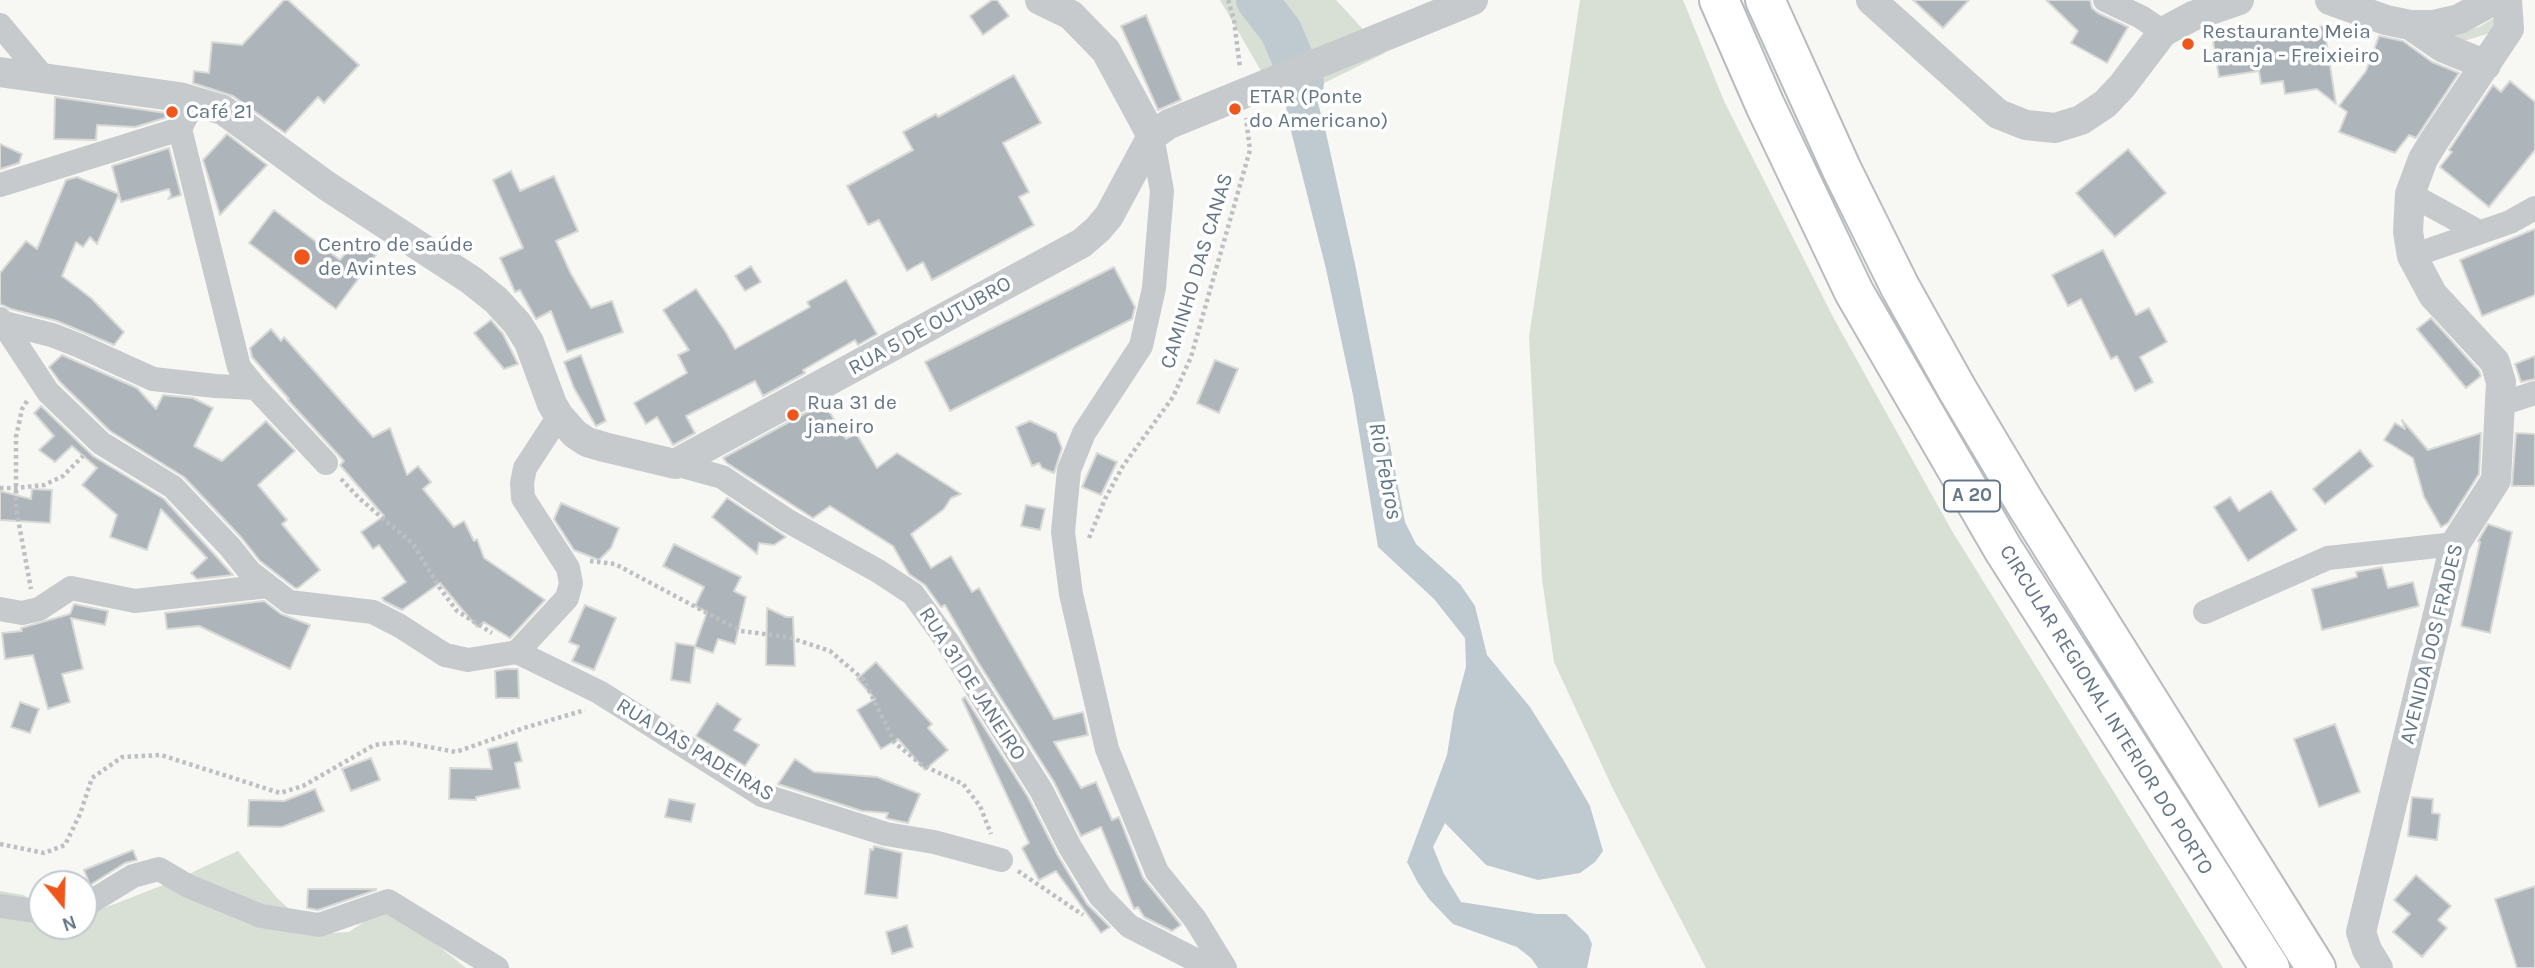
<!DOCTYPE html>
<html>
<head>
<meta charset="utf-8">
<style>
  body { margin:0 }
  #map { position:relative; width:2535px; height:968px; overflow:hidden; background:#f7f7f4; font-family:Karla,sans-serif }
  canvas { display:block }
  .north { position:absolute; left:28px; top:870px; width:70px; height:70px; box-sizing:border-box; background:#fff; border:2px solid #c1c8cf; border-radius:50%; rotate:161deg; font-size:19px; font-weight:700; line-height:28px; text-align:center; color:#647687 }
  .north::after { content:''; display:block; margin:auto; width:24px; height:32px; background:#ef561b; clip-path:polygon(50% 0,100% 100%,50% 72%,0 100%) }
</style>
</head>
<body>
<div id="map">
<canvas width="2535" height="968"></canvas>
<div class="north">N</div>
</div>
<script>
const context = document.querySelector('canvas').getContext('2d');
context.lineJoin = 'round';
function fillPath(path, color) { context.fillStyle = color; context.fill(path, 'evenodd'); }
const toPath = rows => new Path2D(rows.map(r => 'M' + r).join(''));
function stroke(path, color, width, dash) { context.strokeStyle = color; context.lineWidth = width; context.lineCap = dash ? 'butt' : 'round'; context.setLineDash(dash || []); context.stroke(path); }
function label(font, color, halo, rows, align = 'center') {
  context.font = font + ' Karla,sans-serif'; context.lineWidth = 7; context.setLineDash([]); context.textBaseline = 'middle'; context.strokeStyle = halo; context.fillStyle = color; for (const [text, x, y, turn = 0] of rows) {
    context.save(); context.translate(x, y); context.rotate((+turn || 0) * Math.PI / 180); context.textAlign = isNaN(turn) ? turn : align; if (halo) context.strokeText(text, 0, 0); context.fillText(text, 0, 0); context.restore();
  }
}
const green = toPath([
  [1220,0,1336,0,1385,53,1308,91,1279,102],
  [1580,0,1683,0,1724,101,1833,317,1952,531,2223,968,1706,968,1612,787,1554,662,1542,579,1529,337],
  [2499,15,2490,33,2467,40,2453,41,2453,34,2479,27],
  [238,851,277,898,317,934,349,932,383,909,393,910,466,968,0,968,0,891,23,895,42,904,42,926,84,926,84,916,176,880]
]);
const water = toPath([
  [1281,31,1289,35,1314,88,1326,133,1355,264,1405,522,1416,544,1460,584,1475,606,1487,655,1530,707,1564,761,1590,806,1603,851,1595,862,1580,873,1538,880,1486,865,1445,823,1433,847,1444,874,1461,902,1537,914,1566,914,1588,935,1592,944,1587,968,1538,968,1531,958,1517,947,1453,924,1429,899,1418,883,1407,862,1447,755,1454,711,1466,667,1465,638,1434,599,1378,547,1353,395,1326,269,1287,115,1279,42]
]);
const river = toPath([
  [1257,0,1281,31,1303,83]
]);
const building = toPath([
  [284,0,288,0,359,65,324,103,318,97,285,133,233,96,193,83,194,71,209,73,212,42,242,45,284,0],
  [992,0,997,0,1009,16,983,35,970,16,992,0],
  [1913,0,1969,0,1943,28,1913,0],
  [2046,0,2090,0,2092,8,2098,13,2128,27,2107,63,2071,43,2078,31,2046,0],
  [1146,15,1181,100,1158,110,1121,26,1146,15],
  [2277,25,2278,33,2324,26,2336,104,2317,89,2285,94,2283,81,2261,84,2259,71,2219,77,2212,35,2277,25],
  [2379,36,2403,41,2432,62,2459,73,2416,138,2409,135,2395,153,2339,132,2347,112,2339,106,2366,71,2379,36],
  [1014,75,1041,123,1003,143,1029,192,1019,197,1034,225,932,280,923,262,907,271,879,220,868,225,847,186,913,150,903,132,936,114,938,117,1014,75],
  [2510,81,2535,102,2535,150,2489,207,2440,167,2452,152,2449,150,2493,85,2501,92,2510,81],
  [55,97,166,113,165,118,135,127,97,125,96,140,54,139,55,97],
  [227,134,267,165,220,215,203,160,227,134],
  [0,144,22,154,19,163,0,169,0,144],
  [169,148,181,195,168,199,171,195,169,189,121,202,112,166,169,148],
  [2128,149,2166,193,2115,237,2076,193,2128,149],
  [511,171,520,191,554,176,578,231,556,241,571,274,591,308,612,301,623,332,567,352,551,311,536,319,520,290,515,292,500,258,523,248,493,180,511,171],
  [77,177,119,194,97,244,90,237,83,247,76,242,62,276,91,298,124,332,114,345,57,321,11,309,0,304,0,273,26,241,37,249,66,180,77,177],
  [274,210,340,260,356,240,376,255,336,309,249,243,274,210],
  [2535,229,2535,295,2482,316,2460,260,2535,229],
  [2103,250,2136,315,2149,308,2167,342,2140,357,2153,382,2135,391,2117,356,2111,359,2081,299,2068,306,2052,275,2103,250],
  [751,266,761,282,745,291,735,276,751,266],
  [1114,267,1135,307,1132,319,950,411,925,362,1114,267],
  [846,280,877,334,858,345,855,340,803,370,805,373,763,396,755,381,686,416,695,433,673,445,657,417,646,424,634,403,687,373,678,355,689,350,663,310,696,289,725,331,735,349,810,307,807,302,846,280],
  [2431,318,2479,371,2481,376,2466,388,2417,329,2431,318],
  [491,320,503,334,518,364,504,369,474,333,491,320],
  [271,329,281,341,284,337,373,437,390,428,407,475,418,466,431,482,423,489,454,527,464,521,474,541,477,539,484,558,545,600,510,638,484,622,477,627,440,583,402,610,384,601,382,598,406,582,379,545,373,549,361,532,384,516,340,465,344,461,288,400,289,399,252,357,250,348,271,329],
  [62,355,137,388,156,409,163,395,193,398,213,408,194,446,222,461,266,421,295,451,258,485,287,520,282,524,320,570,298,588,295,588,260,561,241,537,184,477,110,431,60,382,49,367,62,355],
  [581,355,606,421,596,426,574,388,564,362,581,355],
  [2535,356,2535,379,2521,382,2515,364,2535,356],
  [1215,360,1238,369,1219,413,1197,403,1215,360],
  [824,403,846,439,856,433,877,468,897,453,961,494,951,498,944,509,911,534,931,568,951,556,972,592,979,588,1054,719,1083,712,1088,735,1054,742,1081,788,1096,782,1112,820,1119,817,1143,878,1181,925,1172,931,1144,917,1138,907,1134,909,1101,827,1081,836,1054,782,978,662,945,605,941,607,925,585,909,574,893,546,830,506,813,518,727,463,723,458,824,403],
  [41,406,93,456,164,499,233,575,197,579,191,573,207,558,161,509,147,550,110,537,117,515,82,485,97,468,72,446,55,462,39,450,54,436,34,413,41,406],
  [2402,420,2428,450,2481,433,2479,474,2448,523,2441,527,2424,497,2413,458,2384,440,2395,423,2405,429,2402,420],
  [1030,421,1056,433,1062,448,1054,473,1042,468,1039,463,1032,466,1016,427,1030,421],
  [2516,433,2535,434,2535,486,2512,486,2516,433],
  [2360,450,2373,466,2325,504,2313,489,2360,450],
  [1097,453,1117,462,1101,495,1082,487,1097,453],
  [32,489,52,490,50,523,0,520,0,491,31,499,32,489],
  [2271,491,2297,530,2248,561,2214,507,2230,497,2239,511,2271,491],
  [727,498,780,533,786,537,774,545,759,543,757,554,712,517,727,498],
  [561,503,619,528,611,548,599,560,574,550,554,519,561,503],
  [1026,505,1045,509,1040,530,1021,526,1026,505],
  [2488,524,2512,532,2490,633,2461,626,2480,542,2478,541,2488,524],
  [674,544,741,577,734,591,746,597,735,644,718,639,713,653,695,647,690,683,671,680,676,643,695,646,707,612,695,606,704,587,663,566,674,544],
  [2382,567,2388,588,2413,582,2419,606,2322,630,2312,589,2357,577,2356,572,2382,567],
  [264,601,281,614,310,625,290,669,199,626,167,629,165,613,264,601],
  [74,604,108,611,105,625,71,618,83,669,62,674,70,702,48,709,33,655,5,659,2,633,22,631,21,628,70,614,74,604],
  [585,605,616,618,594,670,572,661,579,646,569,642,585,605],
  [767,608,786,617,793,617,795,666,766,665,767,608],
  [876,662,932,724,928,728,948,750,925,770,898,739,881,749,857,710,875,699,857,679,876,662],
  [506,669,518,669,519,698,496,698,495,671,506,669],
  [965,697,1028,797,1057,854,1087,904,1110,927,1101,933,1056,871,1039,880,1022,848,1029,843,962,699,965,697],
  [20,702,39,709,30,733,11,727,20,702],
  [717,703,741,719,734,730,759,745,745,766,696,736,717,703],
  [2335,724,2360,792,2319,807,2294,739,2335,724],
  [517,742,522,761,515,763,520,788,476,797,476,800,449,799,450,768,492,769,488,749,517,742],
  [371,758,380,780,351,791,342,769,371,758],
  [795,759,814,772,877,777,920,794,908,823,889,819,886,818,888,813,862,811,778,784,795,759],
  [315,789,324,811,282,827,248,826,249,800,284,801,315,789],
  [2412,797,2433,799,2432,813,2440,814,2437,840,2408,836,2412,797],
  [669,799,695,804,691,822,665,817,669,799],
  [874,846,902,853,897,898,865,894,870,849,873,850,874,846],
  [133,850,137,860,125,863,90,885,84,870,133,850],
  [2416,875,2451,906,2438,920,2447,928,2422,957,2393,932,2410,914,2394,900,2416,875],
  [2535,886,2535,968,2517,968,2495,899,2535,886],
  [308,889,376,889,376,890,318,910,307,908,308,889],
  [907,925,913,947,892,954,886,932,907,925]
]);
const path = toPath([
  [1228,0,1234,20,1240,68],
  [27,401,22,409,16,437,16,508,31,589],
  [341,479,360,499,413,544,439,587,457,611,492,633],
  [0,488,16,488,44,485,63,476,83,456],
  [1089,538,1105,499,1123,466,1173,397,1191,357,1250,150,1246,118],
  [590,561,615,564,741,631,788,637,830,651,864,680,895,743,922,765,963,784,980,806,991,834],
  [0,844,44,853,65,845,80,814,92,778,122,757,161,755,280,793,303,786,374,745,402,742,456,752,524,728,585,710],
  [1018,871,1083,915]
]);
const minor = toPath([
  [2105,0,2141,17,2163,32],
  [0,25,45,79],
  [180,129,239,367,256,388,326,463],
  [1152,136,1162,191,1154,288,1141,346,1084,433,1069,470,1063,532,1071,594,1107,749,1157,872,1195,919,1225,968],
  [0,185,180,129,188,113],
  [2410,194,2479,232],
  [2412,256,2510,222,2535,208],
  [0,319,48,392,101,443,173,487,230,547,250,572,289,602,373,612,400,626,445,655,468,660,517,652],
  [4,323,52,335,80,346,153,379,215,386,256,388],
  [2501,404,2535,393],
  [675,464,722,477,788,521,878,571,913,594,947,641,1041,790,1070,847,1100,896,1129,926,1211,968],
  [0,609,22,613,39,609,71,588,135,601,268,586],
  [2205,612,2328,558,2455,544],
  [517,652,599,692,762,795,886,834,934,842,1001,860],
  [517,652,567,598,571,583,568,568,523,498,522,483,525,468,559,416],
  [0,906,42,912],
  [84,906,133,876,159,869,188,886,261,916,319,925,388,901,497,968]
]);
const tertiary = toPath([
  [1040,0,1071,15,1106,51,1152,136],
  [1871,0,1998,114,2026,125,2055,128,2081,120,2105,104,2122,86,2163,32,2193,16,2239,0],
  [2330,0,2386,20,2410,25,2433,25,2459,19,2483,6,2489,0],
  [2410,25,2442,47,2486,65],
  [0,72,179,97,223,110,327,186,471,280,496,300,517,323,529,342,552,404,559,416,575,434,587,442,604,447,675,464,1082,243,1098,229,1109,216,1152,136,1169,124,1473,0],
  [2378,968,2367,950,2361,932,2455,544,2496,480,2501,382,2495,362,2433,295,2412,256,2408,232,2410,194,2423,159,2434,141,2509,29,2507,0]
]);
const motorway = toPath([
  [1719,0,1765,105,1854,292,2003,549,2270,968],
  [1765,0,1842,170,1900,287,1957,389,2025,503,2316,968]
]);
const markers = [
  [2188,44,7,"#ef561b"],
  [1235,109,7,"#ef561b"],
  [172,112,7,"#ef561b"],
  [302,257,9,"#ef561b"],
  [793,415,7,"#ef561b"]
];
const shields = [
  [1972,496,56]
];
const shieldNames = [
  ["A 20",1972,496]
];
const poiNames = [
  ["Restaurante Meia",2202,32],
  ["Laranja - Freixieiro",2202,56],
  ["ETAR (Ponte",1249,97],
  ["do Americano)",1249,121],
  ["Café 21",186,112],
  ["Centro de saúde",318,245],
  ["de Avintes",318,269],
  ["Rua 31 de",807,403],
  ["janeiro",807,427]
];
const streetNames = [
  ["CAMINHO DAS CANAS",1197,271,-73],
  ["RUA 5 DE OUTUBRO",930,326,-29],
  ["AVENIDA DOS FRADES",2432,644,-76],
  ["RUA 31 DE JANEIRO",972,684,57],
  ["CIRCULAR REGIONAL INTERIOR DO PORTO",2106,710,58],
  ["RUA DAS PADEIRAS",695,750,31]
];
const waterNames = [
  ["Rio Febros",1385,471,79]
];
fillPath(green, '#d8dfd4');
fillPath(water, '#bfcad0');
stroke(river, '#bfcad0', 42);
fillPath(building, '#adb5bb');
stroke(building, '#d9d9d6', 2);
stroke(motorway, '#b8bcbf', 42);
stroke(path, '#bdc0c2', 4.5, [3.5, 3.5]);
stroke(minor, '#c6cacd', 24);
stroke(tertiary, '#c6cacd', 30);
stroke(motorway, '#fff', 38);
for (const [x, y, r, color] of markers) { const dot = new Path2D(); dot.arc(x, y, r, 0, 2 * Math.PI); context.fillStyle = color; context.fill(dot); stroke(dot, '#fff', 2.5); }
for (const [x, y, w] of shields) { const box = new Path2D(); box.roundRect(x - w / 2, y - 15.5, w, 31, 5); context.fillStyle = '#fff'; context.fill(box); stroke(box, '#647687', 2); }
label('bold 19px', '#647687', null, shieldNames);
label('21px', '#647687', '#fff', poiNames, 'left');
label('21px', '#647687', '#fff', streetNames);
label('italic 23px', '#5f7883', '#fff', waterNames);
</script>
</body>
</html>
